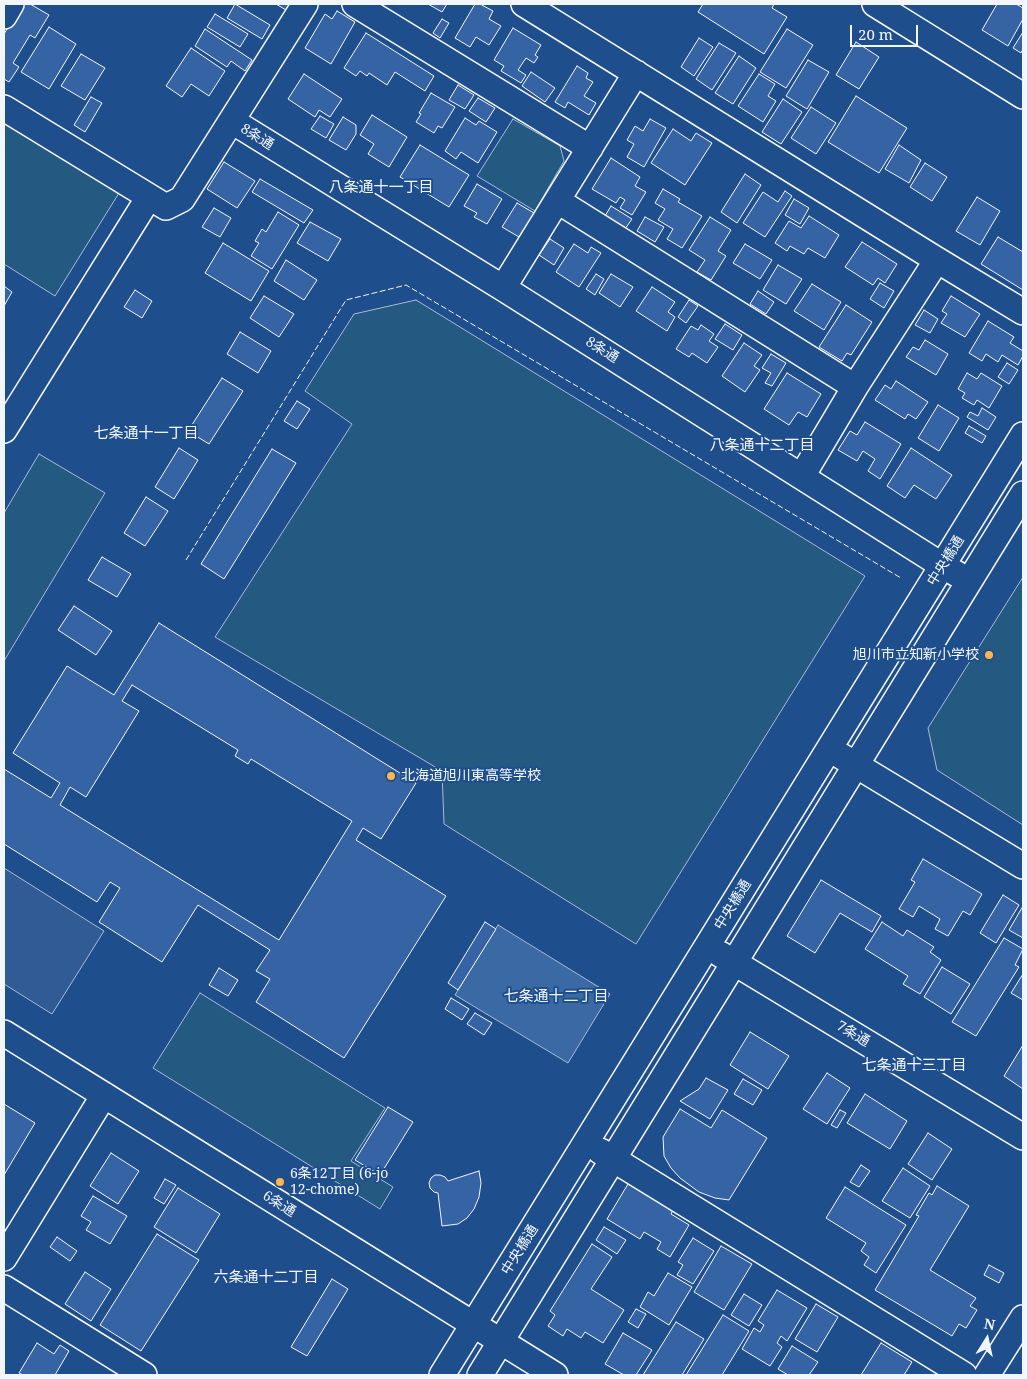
<!DOCTYPE html>
<html>
<head>
<meta charset="utf-8">
<style>
  body { margin:0 }
  #map { position:relative; width:1027px; height:1379px; overflow:hidden; background:#1f4e8c; font-family:"Noto Serif",serif }
  canvas { display:block }
  .frame { position:absolute; inset:0; border:5px solid #f2f6ff; pointer-events:none }
  .north { position:absolute; left:962px; top:1314px; width:50px; height:50px; -webkit-text-stroke:4px #1f4e8c; paint-order:stroke; rotate:10deg; font-size:14px; font-weight:700; line-height:20px; text-align:center; color:#f2f6ff }
  .north::after { content:''; display:block; margin:auto; width:18px; height:22px; background:#f2f6ff; clip-path:polygon(50% 0,100% 100%,50% 72%,0 100%) }
  .scale { position:absolute; left:850px; top:25px; width:68px; height:22px; box-sizing:border-box; border:2px solid #f2f6ff; border-top:0; padding-left:6px; font-size:15px; line-height:18px; white-space:nowrap; color:#f2f6ff; -webkit-text-stroke:4px #1f4e8c; paint-order:stroke }
</style>
</head>
<body>
<div id="map">
<canvas width="1027" height="1379"></canvas>
<div class="frame"></div>
<div class="north">N</div>
<div class="scale">20 m</div>
</div>
<script>
const context = document.querySelector('canvas').getContext('2d');
context.lineJoin = 'round';
function fillPath(path, color) { context.fillStyle = color; context.fill(path, 'evenodd'); }
const toPath = rows => new Path2D(rows.map(r => 'M' + r).join(''));
function stroke(path, color, width, dash) { context.strokeStyle = color; context.lineWidth = width; context.lineCap = dash ? 'butt' : 'round'; context.setLineDash(dash || []); context.stroke(path); }
function label(font, color, halo, rows, align = 'center') {
  context.font = font + ' "Noto Serif","Noto Sans JP",serif'; context.lineWidth = 4; context.setLineDash([]); context.textBaseline = 'middle'; context.strokeStyle = halo; context.fillStyle = color; for (const [text, x, y, turn = 0] of rows) {
    context.save(); context.translate(x, y); context.rotate((+turn || 0) * Math.PI / 180); context.textAlign = isNaN(turn) ? turn : align; if (halo) context.strokeText(text, 0, 0); context.fillText(text, 0, 0); context.restore();
  }
}
const green = toPath([
  [513,119,560,146,564,161,535,211,477,176,513,119],
  [4,122,119,193,55,296,4,264,4,122],
  [416,300,865,576,636,944,444,824,442,771,215,637,352,424,305,391,354,314,416,300],
  [39,454,105,493,4,661,4,513,39,454],
  [1023,577,1023,825,937,770,928,728,1023,577],
  [200,993,385,1108,351,1161,393,1187,380,1209,153,1068,200,993]
]);
const parking = toPath([
  [4,868,104,931,52,1014,4,984,4,868]
]);
const water = toPath([
  [498,925,610,994,568,1063,455,995,498,925]
]);
const building = toPath([
  [22,4,30,4,49,15,35,38,30,35,13,63,19,67,9,82,4,79,4,34,22,4],
  [235,4,270,25,262,39,227,18,235,4],
  [276,4,290,4,286,10,276,4],
  [428,4,447,4,442,12,428,4],
  [475,4,480,4,493,11,489,19,501,26,489,45,476,37,470,47,455,38,475,4],
  [703,4,774,4,772,8,787,17,764,54,698,12,703,4],
  [997,4,1016,4,1023,8,1023,19,1008,46,982,30,997,4],
  [337,11,355,22,331,64,305,48,325,14,332,19,337,11],
  [215,14,248,34,240,47,207,27,215,14],
  [442,19,449,23,440,38,433,33,442,19],
  [49,27,76,44,49,89,21,72,49,27],
  [513,28,541,45,535,55,538,57,534,63,526,58,518,70,526,75,521,83,501,71,504,66,494,60,513,28],
  [205,29,252,60,245,71,231,61,227,67,195,46,205,29],
  [787,29,813,45,786,88,760,72,787,29],
  [1023,32,1023,49,1021,53,1013,48,1023,32],
  [366,33,434,76,425,91,395,72,387,85,369,73,367,76,360,71,356,76,344,68,366,33],
  [699,38,713,47,694,76,681,67,699,38],
  [856,42,879,57,859,89,836,75,856,42],
  [719,43,736,53,712,90,696,79,719,43],
  [191,48,225,71,209,96,191,84,182,97,166,86,191,48],
  [81,54,105,68,85,100,61,86,81,54],
  [739,56,756,68,733,104,715,93,739,56],
  [808,60,829,72,807,109,786,96,808,60],
  [577,66,588,73,586,78,593,82,584,96,596,103,589,115,568,102,565,108,555,102,577,66],
  [531,72,555,88,545,102,522,86,531,72],
  [304,74,342,99,330,117,319,110,315,117,288,99,304,74],
  [759,74,775,84,768,96,776,101,763,122,738,106,759,74],
  [458,85,474,95,465,109,449,100,458,85],
  [431,93,455,107,442,128,438,126,434,133,416,122,421,114,419,113,431,93],
  [856,96,907,128,879,173,828,142,856,96],
  [91,97,102,103,85,132,74,125,91,97],
  [478,98,495,108,486,122,469,111,478,98],
  [783,99,802,112,781,144,762,132,783,99],
  [811,107,836,123,816,154,791,138,811,107],
  [372,115,407,137,389,167,368,154,374,144,360,135,372,115],
  [320,116,334,124,326,138,311,129,320,116],
  [343,117,356,125,356,134,346,150,329,140,343,117],
  [465,118,476,125,479,121,497,132,478,163,461,152,456,159,445,151,465,118],
  [650,119,666,128,644,167,627,157,634,144,627,140,635,126,643,131,650,119],
  [673,129,691,141,696,133,712,143,685,185,651,163,673,129],
  [420,145,469,175,449,207,400,177,420,145],
  [899,145,921,160,909,183,885,169,899,145],
  [611,158,640,177,635,186,646,192,632,215,620,208,625,200,620,197,616,203,592,189,611,158],
  [224,162,255,181,237,208,207,189,224,162],
  [925,163,947,177,932,201,910,187,925,163],
  [745,174,761,185,737,223,721,212,745,174],
  [260,179,313,210,304,223,252,192,260,179],
  [477,184,502,199,487,224,474,217,477,213,464,206,477,184],
  [663,189,680,199,678,202,702,216,682,248,667,239,673,229,658,220,665,209,655,203,663,189],
  [785,191,792,196,765,237,743,223,763,192,778,202,785,191],
  [977,197,1000,211,980,245,956,231,977,197],
  [794,199,809,208,800,224,785,215,794,199],
  [517,203,534,213,519,237,502,227,517,203],
  [611,206,632,219,625,229,605,216,611,206],
  [214,208,231,218,220,237,202,227,214,208],
  [278,212,299,225,272,269,251,256,259,243,255,241,262,229,266,232,278,212],
  [809,216,839,235,825,258,808,248,804,254,790,246,787,251,775,243,789,221,801,228,809,216],
  [645,217,664,227,655,242,637,231,645,217],
  [710,217,731,230,718,251,726,256,711,280,697,272,705,260,689,250,710,217],
  [310,222,341,239,328,261,297,243,310,222],
  [998,237,1023,252,1023,290,981,264,998,237],
  [550,239,564,248,554,265,539,255,550,239],
  [862,242,897,264,885,283,878,278,873,285,845,267,862,242],
  [223,243,269,271,251,301,205,273,223,243],
  [574,244,588,253,591,247,601,253,579,287,556,272,574,244],
  [745,244,772,260,760,279,733,263,745,244],
  [286,260,317,280,304,300,274,281,286,260],
  [778,265,802,279,786,304,763,290,778,265],
  [596,274,604,279,595,295,586,289,596,274],
  [611,274,633,287,620,307,599,293,611,274],
  [880,283,894,291,884,308,870,299,880,283],
  [812,284,841,302,824,330,794,311,812,284],
  [4,286,12,292,4,306,4,286],
  [652,287,675,302,668,312,675,317,667,331,636,311,652,287],
  [135,290,152,301,142,318,124,307,135,290],
  [758,291,774,302,766,314,750,304,758,291],
  [264,296,294,314,279,337,250,318,264,296],
  [951,296,980,314,965,337,941,323,947,314,942,311,951,296],
  [689,300,698,306,686,323,678,317,689,300],
  [846,305,872,322,851,355,847,353,842,361,819,347,846,305],
  [924,310,938,319,930,333,915,325,924,310],
  [988,321,1014,337,1010,343,1023,351,1023,356,1018,365,1002,355,998,362,986,354,982,361,969,353,988,321],
  [725,324,742,335,733,350,715,339,725,324],
  [701,325,714,334,709,341,718,347,707,363,692,353,689,357,676,349,691,326,698,330,701,325],
  [240,332,271,351,258,373,227,354,240,332],
  [925,340,948,354,936,375,906,357,913,347,919,350,925,340],
  [744,343,762,355,754,366,760,370,745,392,722,376,744,343],
  [771,354,786,363,772,386,765,383,771,373,762,368,771,354],
  [1007,363,1018,370,1009,384,998,377,1007,363],
  [787,373,821,394,807,417,798,412,789,425,764,409,787,373],
  [967,373,977,379,981,373,1002,386,989,408,977,400,974,405,962,398,965,393,958,389,967,373],
  [222,378,243,391,209,444,188,431,222,378],
  [896,381,928,402,916,419,908,414,905,419,875,400,885,385,891,389,896,381],
  [297,401,310,409,297,429,284,421,297,401],
  [938,405,959,418,939,451,918,438,938,405],
  [982,408,996,417,988,430,967,417,970,412,978,416,982,408],
  [865,422,901,444,880,479,868,471,875,459,863,451,857,461,838,450,850,431,857,435,865,422],
  [969,426,986,436,982,443,965,433,969,426],
  [179,448,198,460,174,499,155,487,179,448],
  [911,448,952,475,936,499,914,485,905,498,887,486,911,448],
  [272,449,296,463,224,579,201,564,272,449],
  [146,497,168,511,145,546,124,533,146,497],
  [102,557,131,574,117,597,88,580,102,557],
  [74,606,112,631,96,655,58,630,74,606],
  [159,623,416,783,381,839,363,828,356,840,446,896,344,1058,256,1002,270,979,256,971,270,950,198,905,162,962,99,922,120,888,110,882,97,902,4,844,4,769,51,798,60,783,13,753,67,666,114,695,159,623],
  [132,685,238,750,235,756,248,764,251,759,352,821,279,940,60,805,70,787,86,797,139,711,122,701,132,685],
  [923,859,982,894,970,915,963,911,948,936,935,929,940,919,919,906,913,917,899,909,915,882,911,880,923,859],
  [821,880,881,916,872,932,840,913,815,953,787,936,821,880],
  [1003,895,1019,905,996,943,980,933,1003,895],
  [1023,906,1023,938,1009,930,1023,906],
  [485,922,496,929,458,990,448,983,485,922],
  [882,922,903,936,907,930,934,947,930,952,941,960,920,994,903,984,908,976,865,949,882,922],
  [1004,938,1023,949,1015,965,1019,967,976,1036,952,1022,1004,938],
  [942,967,970,984,951,1014,924,997,942,967],
  [219,968,238,980,228,996,209,985,219,968],
  [1023,974,1023,1000,1011,993,1023,974],
  [451,998,469,1009,462,1020,445,1009,451,998],
  [475,1013,492,1023,484,1035,467,1024,475,1013],
  [750,1032,789,1056,768,1089,730,1065,750,1032],
  [1023,1045,1023,1089,1004,1076,1023,1045],
  [827,1073,850,1088,827,1124,803,1109,827,1073],
  [706,1078,728,1090,710,1119,680,1101,699,1089,706,1078],
  [743,1079,762,1090,753,1105,734,1094,743,1079],
  [865,1094,907,1121,890,1149,847,1123,865,1094],
  [4,1104,35,1123,4,1175,4,1104],
  [388,1107,413,1122,380,1175,355,1160,388,1107],
  [680,1109,711,1128,722,1110,767,1138,729,1200,715,1198,699,1192,680,1178,671,1168,664,1156,663,1137,680,1109],
  [840,1110,846,1113,837,1128,831,1125,840,1110],
  [928,1133,952,1149,932,1180,908,1164,928,1133],
  [111,1153,139,1171,118,1204,90,1186,111,1153],
  [861,1165,870,1171,859,1187,850,1182,861,1165],
  [903,1168,930,1186,910,1218,882,1201,903,1168],
  [479,1171,481,1183,479,1197,474,1209,467,1218,458,1224,442,1226,438,1193,434,1192,430,1188,429,1183,431,1178,435,1175,440,1175,445,1177,448,1181,479,1171],
  [165,1179,176,1185,164,1204,154,1198,165,1179],
  [628,1184,673,1210,671,1214,689,1225,670,1257,657,1249,661,1242,644,1232,640,1239,607,1219,628,1184],
  [937,1186,969,1206,930,1270,976,1298,970,1306,977,1310,966,1328,959,1324,952,1336,875,1290,919,1216,916,1215,929,1193,932,1195,937,1186],
  [845,1187,906,1225,876,1273,864,1265,869,1257,861,1251,866,1243,826,1218,845,1187],
  [178,1188,220,1214,196,1253,154,1227,178,1188],
  [93,1196,127,1216,110,1244,86,1230,91,1222,81,1216,93,1196],
  [604,1227,626,1240,617,1254,596,1240,604,1227],
  [157,1234,199,1260,141,1351,100,1325,157,1234],
  [57,1237,77,1251,70,1261,50,1247,57,1237],
  [693,1238,714,1251,693,1284,677,1275,683,1265,678,1262,693,1238],
  [592,1244,612,1257,591,1289,624,1310,603,1343,585,1332,581,1338,567,1329,563,1336,548,1326,555,1315,550,1311,592,1244],
  [721,1246,752,1264,724,1310,694,1292,721,1246],
  [989,1265,1004,1273,999,1283,984,1275,989,1265],
  [85,1272,111,1289,91,1321,65,1304,85,1272],
  [668,1273,692,1287,669,1325,640,1307,648,1292,654,1296,668,1273],
  [332,1279,348,1289,307,1356,291,1347,332,1279],
  [777,1290,807,1308,787,1341,781,1336,777,1343,782,1347,770,1366,742,1349,754,1328,760,1332,764,1325,758,1321,777,1290],
  [744,1294,762,1305,749,1326,731,1315,744,1294],
  [816,1304,838,1317,817,1352,795,1339,816,1304],
  [636,1309,646,1314,638,1328,628,1322,636,1309],
  [723,1315,749,1331,722,1375,686,1375,723,1315],
  [676,1322,704,1339,682,1375,643,1375,676,1322],
  [623,1333,652,1350,636,1375,624,1375,605,1364,623,1333],
  [37,1343,54,1354,60,1345,69,1351,55,1375,23,1375,19,1373,37,1343],
  [881,1343,912,1362,904,1375,861,1375,881,1343],
  [792,1346,818,1362,809,1375,788,1375,778,1369,792,1346]
]);
const minor = toPath([
  [355,4,590,148],
  [524,4,937,260,1023,312],
  [875,4,1023,96],
  [4,16,11,4],
  [4,108,166,207,182,199,305,4],
  [232,121,503,288,943,566,957,574],
  [558,201,855,387],
  [503,288,636,73],
  [4,430,149,197],
  [802,476,855,387,937,260],
  [841,756,1023,866],
  [720,954,1023,1137],
  [4,1033,555,1375],
  [600,1151,964,1375],
  [4,1258,104,1095],
  [4,1288,144,1375],
  [442,1375,1023,435],
  [480,1375,1023,494],
  [987,1375,1023,1318]
]);
const fence = toPath([
  [186,560,346,300,406,285,901,578]
]);
const markers = [
  [989,655,5,"#ffb74d"],
  [391,776,5,"#ffb74d"],
  [280,1182,5,"#ffb74d"]
];
const streetNames = [
  ["8条通",257,137,32],
  ["8条通",602,350,32],
  ["中央橋通",946,561,-58],
  ["中央橋通",733,905,-58],
  ["7条通",853,1034,31],
  ["6条通",279,1204,32],
  ["中央橋通",520,1250,-58]
];
const poiNames = [
  ["旭川市立知新小学校",979,655,"right"],
  ["北海道旭川東高等学校",401,776],
  ["6条12丁目 (6-jo",290,1174],
  ["12-chome)",290,1190]
];
const neighbourhoodNames = [
  ["八条通十一丁目",381,188],
  ["七条通十一丁目",146,434],
  ["八条通十二丁目",762,446],
  ["七条通十二丁目",556,997],
  ["七条通十三丁目",914,1066],
  ["六条通十二丁目",266,1278]
];
fillPath(green, '#245a82');
stroke(green, '#a8bbd7', 1);
fillPath(parking, '#305b95');
stroke(parking, '#a8bbd7', 1);
fillPath(water, '#3b69a3');
stroke(water, '#a8bbd7', 1);
fillPath(building, '#3563a3');
stroke(building, '#f2f6ff', 1);
stroke(minor, '#f2f6ff', 28);
stroke(minor, '#1f4e8c', 25);
stroke(fence, '#f2f6ff', 1, [6, 2.5]);
for (const [x, y, r, color] of markers) { const dot = new Path2D(); dot.arc(x, y, r, 0, 2 * Math.PI); context.fillStyle = color; context.fill(dot); stroke(dot, '#1f4e8c', 2); }
label('14px', '#f2f6ff', '#1f4e8c', streetNames);
label('14px', '#f2f6ff', '#1f4e8c', poiNames, 'left');
label('15px', '#f2f6ff', '#1f4e8c', neighbourhoodNames);
</script>
</body>
</html>
